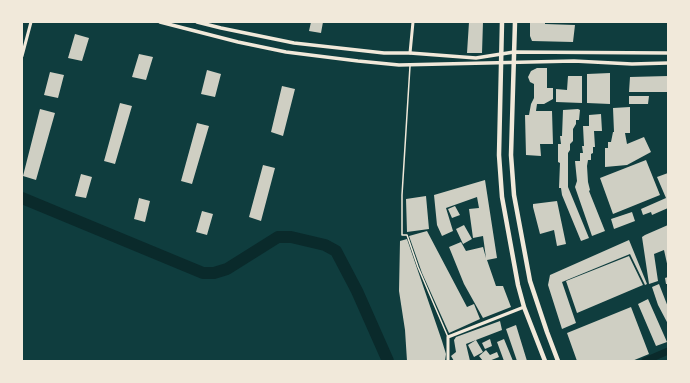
<!DOCTYPE html>
<html>
<head>
<meta charset="utf-8">
<style>
  body { margin:0 }
  #map { position:relative; width:690px; height:383px; overflow:hidden; background:#0f3d3e; font-family:Arial,sans-serif }
  canvas { display:block }
  .frame { position:absolute; inset:0; border:23px solid #f1e9da; pointer-events:none }
</style>
</head>
<body>
<div id="map">
<canvas width="690" height="383"></canvas>
<div class="frame"></div>
</div>
<script>
const context = document.querySelector('canvas').getContext('2d');
context.lineJoin = 'round';
const toPath = rows => new Path2D(rows.map(r => 'M' + r).join(''));
function stroke(path, color, width, dash) { context.strokeStyle = color; context.lineWidth = width; context.lineCap = dash ? 'butt' : 'round'; context.setLineDash(dash || []); context.stroke(path); }
function fillPath(path, color) { context.fillStyle = color; context.fill(path, 'evenodd'); }
const canal = toPath([
  [645,361,668,351]
]);
const river = toPath([
  [22,198,203,273,214,273,227,269,278,237,291,237,325,245,336,251,357,291,388,361]
]);
const building = toPath([
  [311,22,323,22,321,33,309,31],
  [469,22,483,22,482,53,467,53],
  [530,22,545,22,545,24,575,25,573,42,532,41,530,36],
  [647,22,665,22,665,23,647,23],
  [75,34,89,38,82,61,68,58],
  [139,54,153,57,146,80,132,77],
  [537,68,547,68,547,88,553,88,553,99,544,104,537,104,536,111,552,111,553,144,540,144,541,156,526,155,525,115,529,115,531,104,534,98,534,84,530,82,528,77,531,71],
  [207,70,221,74,215,97,201,94],
  [50,72,64,75,58,98,44,95],
  [610,73,610,104,587,103,587,74],
  [568,76,582,76,582,103,556,102,556,89,567,90],
  [668,76,668,92,629,92,630,77],
  [282,86,295,89,283,136,271,132],
  [629,96,649,96,648,104,629,104],
  [120,103,132,106,115,164,104,161],
  [630,107,630,133,625,133,627,144,644,137,651,152,627,165,605,167,605,148,608,148,608,142,611,142,613,132,614,132,613,108],
  [40,109,55,113,36,180,23,176],
  [578,109,580,110,579,120,576,120,576,124,573,129,573,141,570,144,570,150,568,153,568,187,589,238,581,241,562,195,561,188,559,188,560,163,558,162,558,144,561,144,560,136,562,136,563,110],
  [601,114,602,131,594,131,595,147,593,147,593,153,591,154,591,160,588,160,587,166,588,182,590,190,589,191,605,231,592,236,575,187,577,181,575,161,580,161,580,153,583,153,582,146,584,146,583,126,589,126,589,115],
  [197,123,209,126,192,184,181,181],
  [646,160,660,195,613,214,600,178],
  [263,165,275,168,261,221,249,217],
  [668,173,668,208,652,215,651,212,643,215,641,209,666,198,657,177],
  [81,174,92,177,86,198,75,196],
  [485,180,497,258,487,260,496,286,503,286,511,307,483,318,464,284,449,247,461,242,466,251,483,247,486,258,483,236,473,238,469,209,479,208,477,197,446,208,453,231,442,236,437,225,434,195],
  [426,196,429,229,407,232,406,199],
  [139,198,150,201,145,222,134,219],
  [557,201,566,244,557,246,554,230,540,234,533,207,533,204],
  [455,206,460,215,452,218,448,209],
  [202,211,213,214,207,235,196,232],
  [632,212,635,221,614,229,611,219],
  [464,225,472,239,463,244,456,229],
  [668,225,668,268,664,250,654,254,658,281,649,284,642,237,645,235],
  [427,231,467,307,474,304,480,319,449,333,422,273,409,236],
  [407,239,442,341,446,354,445,361,407,361,405,330,399,291,400,241],
  [629,240,647,284,645,285,630,254,562,282,576,323,562,329,548,285,550,275],
  [629,256,643,285,577,313,566,281],
  [668,277,668,284,666,284,665,278],
  [659,284,668,307,668,324,658,305,652,287],
  [648,299,667,342,656,346,638,304],
  [631,307,649,354,632,361,577,361,567,333],
  [500,321,502,330,476,340,483,352,474,357,468,345,476,340,466,344,470,361,454,361,451,356,456,352,454,340,456,337],
  [516,325,527,361,517,361,506,329],
  [490,339,492,346,485,349,482,343],
  [504,339,513,361,504,361,497,342],
  [486,350,490,355,497,352,499,357,489,361,483,361,479,356]
]);
const service = toPath([
  [410,66,402,195,402,235,407,235,418,267,448,337]
]);
const minor = toPath([
  [410,53,413,22],
  [22,56,31,22],
  [448,361,448,337,524,307]
]);
const tertiary = toPath([
  [160,22,238,42,286,52,358,61,399,65,574,61,632,64,668,63],
  [197,22,221,28,294,43,384,53,410,53,476,58,514,52,668,53]
]);
const primary = toPath([
  [502,22,499,155,502,197,518,285,524,307,545,361],
  [515,22,511,155,514,195,530,281,547,332,558,361]
]);
stroke(canal, '#0a2a2b', 7);
stroke(river, '#0a2a2b', 12);
fillPath(building, '#cfcfc3');
stroke(service, '#f1e9da', 1.5);
stroke(minor, '#f1e9da', 3);
stroke(tertiary, '#f1e9da', 3.5);
stroke(primary, '#f1e9da', 4.5);
</script>
</body>
</html>
